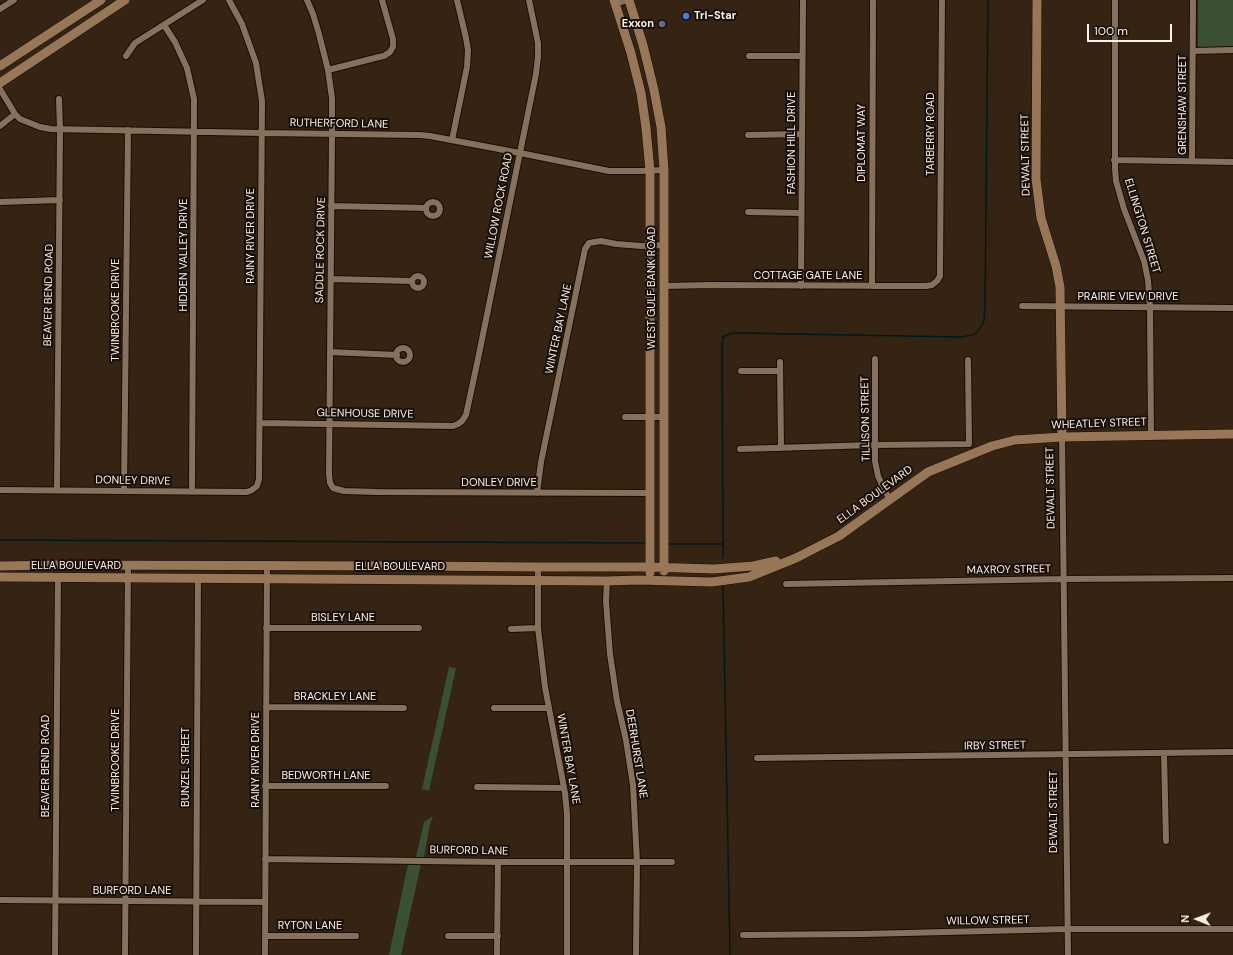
<!DOCTYPE html>
<html>
<head>
<meta charset="utf-8">
<style>
  body { margin:0 }
  #map { position:relative; width:1233px; height:955px; overflow:hidden; background:#352413; font-family:"DM Sans",sans-serif }
  canvas { display:block }
  .north { position:absolute; left:1177px; top:899px; width:40px; height:40px; -webkit-text-stroke:3px #170f08; paint-order:stroke; rotate:271deg; font-size:11px; font-weight:700; line-height:16px; text-align:center; color:#fcf1e6 }
  .north::after { content:''; display:block; margin:auto; width:14px; height:18px; background:#fcf1e6; clip-path:polygon(50% 0,100% 100%,50% 72%,0 100%) }
  .scale { position:absolute; left:1087px; top:24px; width:85px; height:18px; box-sizing:border-box; border:2px solid #fcf1e6; border-top:0; padding-left:5px; font-size:12px; line-height:14px; white-space:nowrap; color:#fcf1e6; -webkit-text-stroke:3px #170f08; paint-order:stroke }
</style>
</head>
<body>
<div id="map">
<canvas width="1233" height="955"></canvas>
<div class="north">N</div>
<div class="scale">100 m</div>
</div>
<script>
const context = document.querySelector('canvas').getContext('2d');
context.lineJoin = 'round';
function fillPath(path, color) { context.fillStyle = color; context.fill(path, 'evenodd'); }
const toPath = rows => new Path2D(rows.map(r => 'M' + r).join(''));
function stroke(path, color, width, dash) { context.strokeStyle = color; context.lineWidth = width; context.lineCap = dash ? 'butt' : 'round'; context.setLineDash(dash || []); context.stroke(path); }
function label(font, color, halo, rows, align = 'center') {
  context.font = font + ' "DM Sans",sans-serif'; context.lineWidth = 4; context.setLineDash([]); context.textBaseline = 'middle'; context.strokeStyle = halo; context.fillStyle = color; for (const [text, x, y, turn = 0] of rows) {
    context.save(); context.translate(x, y); context.rotate((+turn || 0) * Math.PI / 180); context.textAlign = isNaN(turn) ? turn : align; if (halo) context.strokeText(text, 0, 0); context.fillText(text, 0, 0); context.restore();
  }
}
const green = toPath([
  [1198,0,1233,0,1233,49,1198,48],
  [449,667,456,668,429,791,422,789],
  [433,816,430,824,424,857,416,857,424,822],
  [408,864,421,864,401,955,389,955]
]);
const stream = toPath([
  [0,540,646,543],
  [668,544,723,544,722,348,723,337,729,334,737,333,961,337,973,335,979,330,984,321,985,304,988,0],
  [723,544,723,558],
  [723,586,730,955]
]);
const street = toPath([
  [307,0,313,14,319,34,328,70,332,98,332,133,329,474,330,483,333,488,344,491,377,492,650,493],
  [1115,0,1115,168,1116,181,1124,209,1144,261,1148,280,1150,308,1151,435],
  [615,4,628,0],
  [0,9,14,0],
  [164,25,175,42,187,68,194,99,192,492],
  [1193,51,1233,50],
  [126,56,135,43,203,0],
  [749,56,802,56],
  [328,70,379,57,384,56,390,52,393,47,393,39,382,0],
  [0,89,15,114,20,119,40,127,51,129,262,133,420,135,430,136,520,153,609,171,641,171,664,170],
  [0,126,15,114],
  [748,135,802,134],
  [452,140,467,67,468,50,466,38,457,0],
  [1114,160,1233,162],
  [1192,161,1193,0],
  [0,202,60,200],
  '426 209a7 7 0 1 1 14 0a7 7 0 1 1-14 0Z',
  [331,206,426,208],
  [748,212,801,213],
  '412 282a6 6 0 1 1 12 0a6 6 0 1 1-12 0Z',
  [331,279,412,281],
  [664,286,710,285,926,286,932,285,937,281,940,276,940,270,942,0],
  [801,286,803,0],
  [872,286,873,0],
  [1022,306,1233,308],
  '396 355a7 7 0 1 1 14 0a7 7 0 1 1-14 0Z',
  [330,352,397,355],
  [875,359,875,461,878,476,884,489,890,500],
  [780,362,781,448],
  [741,371,780,371],
  [625,417,664,417],
  [260,423,453,426,458,424,462,421,466,415,478,359,536,74,538,57,538,43,529,0],
  [1062,437,1068,955],
  [740,449,874,445,969,444,968,360],
  [0,490,247,492,252,490,257,486,259,479,262,101,256,63,242,24,229,0],
  [57,490,60,129,59,99],
  [124,490,128,130],
  [537,493,541,462,585,249,589,243,601,241,616,244,642,246,664,245],
  [538,567,538,628,545,687,565,793,567,814,567,955],
  [607,581,606,601,610,654,617,701,626,740,633,785,637,862,636,955],
  [786,584,1064,579,1233,578],
  [266,628,419,628],
  [511,629,538,628],
  [266,707,404,708],
  [494,708,549,708],
  [1164,753,1166,841],
  [757,758,1233,752],
  [265,786,386,786],
  [477,787,564,788],
  [265,859,498,862,672,862],
  [0,900,265,902],
  [743,935,864,934,1068,929,1233,929],
  [265,936,356,936],
  [448,936,498,936],
  [55,955,58,578],
  [125,955,128,565],
  [196,955,198,578],
  [265,955,267,566],
  [497,955,498,862]
]);
const secondary = toPath([
  [614,0,631,53,641,93,646,128,650,171,650,573],
  [629,0,643,45,654,90,661,127,664,170,664,571],
  [1037,0,1036,179,1041,218,1056,266,1060,287,1062,437],
  [0,66,101,0],
  [0,83,125,0],
  [0,566,56,565,411,566,538,567,650,567,714,569,753,566,776,561],
  [0,577,607,581,638,580,712,582,749,577,796,558,839,536,928,472,992,446,1015,440,1062,437,1233,434]
]);
const markers = [
  [686,16,4,"#3f7fe0"],
  [662,24,4,"#5c6f8a"]
];
const poiNames = [
  ["Tri-Star",694,16],
  ["Exxon",654,24,"right"]
];
const streetNames = [
  ["GRENSHAW STREET",1183,105,-90],
  ["RUTHERFORD LANE",339,124,1],
  ["TARBERRY ROAD",931,134,-90],
  ["FASHION HILL DRIVE",792,143,-90],
  ["DIPLOMAT WAY",862,143,-90],
  ["DEWALT STREET",1026,155,-91],
  ["WILLOW ROCK ROAD",499,206,-79],
  ["ELLINGTON STREET",1142,226,73],
  ["RAINY RIVER DRIVE",251,236,-90],
  ["SADDLE ROCK DRIVE",321,250,-89],
  ["HIDDEN VALLEY DRIVE",184,255,-90],
  ["COTTAGE GATE LANE",808,276],
  ["WEST GULF BANK ROAD",652,288,-90],
  ["BEAVER BEND ROAD",49,295,-89],
  ["PRAIRIE VIEW DRIVE",1128,297],
  ["TWINBROOKE DRIVE",116,310,-90],
  ["WINTER BAY LANE",559,329,-78],
  ["GLENHOUSE DRIVE",365,414,1],
  ["TILLISON STREET",866,419,-91],
  ["WHEATLEY STREET",1099,424,-2],
  ["DONLEY DRIVE",133,481,1],
  ["DONLEY DRIVE",499,483],
  ["DEWALT STREET",1051,488,-91],
  ["ELLA BOULEVARD",875,495,-36],
  ["ELLA BOULEVARD",76,566],
  ["ELLA BOULEVARD",400,567],
  ["MAXROY STREET",1009,570,-1],
  ["BISLEY LANE",343,618],
  ["BRACKLEY LANE",335,697],
  ["IRBY STREET",995,746,-1],
  ["DEERHURST LANE",636,754,81],
  ["WINTER BAY LANE",568,759,80],
  ["TWINBROOKE DRIVE",116,760,-90],
  ["RAINY RIVER DRIVE",256,760,-90],
  ["BEAVER BEND ROAD",46,766,-90],
  ["BUNZEL STREET",186,767,-90],
  ["BEDWORTH LANE",326,776],
  ["DEWALT STREET",1054,812,-90],
  ["BURFORD LANE",469,851,1],
  ["BURFORD LANE",132,891],
  ["WILLOW STREET",988,921,-1],
  ["RYTON LANE",310,926]
];
fillPath(green, '#395032');
stroke(stream, '#001a1a', 1.5);
stroke(street, '#1c0d00', 8);
stroke(secondary, '#1c0d00', 10);
stroke(street, '#85715e', 6);
stroke(secondary, '#977758', 9);
for (const [x, y, r, color] of markers) { const dot = new Path2D(); dot.arc(x, y, r, 0, 2 * Math.PI); context.fillStyle = color; context.fill(dot); stroke(dot, '#170f08', 1.5); }
label('bold 11px', '#fcf1e6', '#170f08', poiNames, 'left');
label('11px', '#fcf1e6', '#170f08', streetNames);
</script>
</body>
</html>
